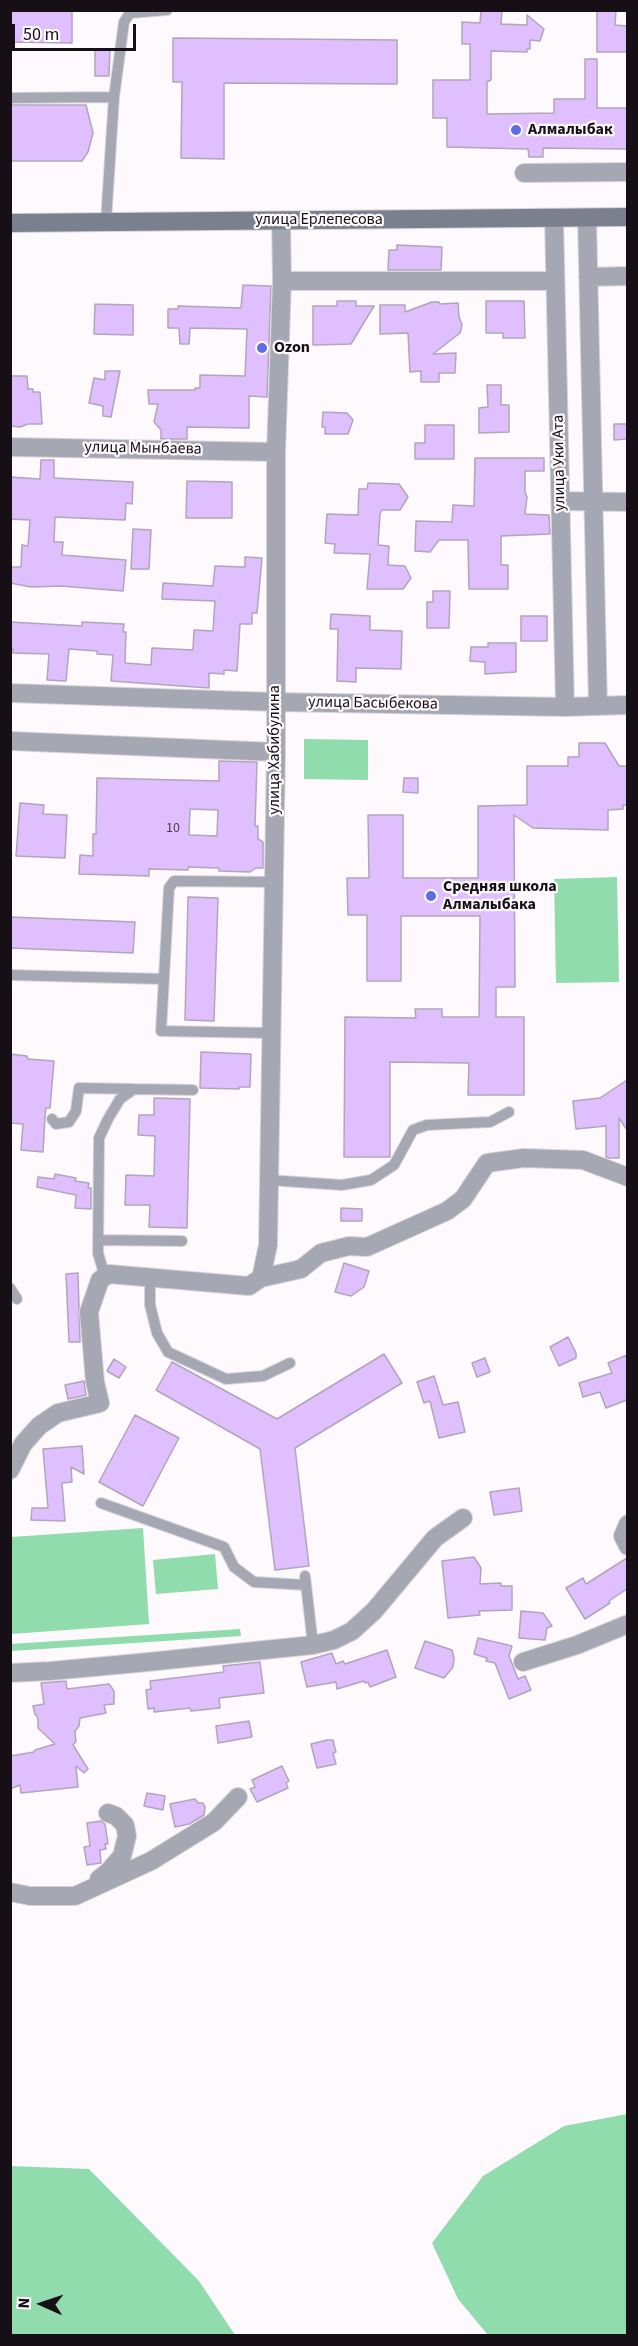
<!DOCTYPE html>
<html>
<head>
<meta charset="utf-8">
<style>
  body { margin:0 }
  #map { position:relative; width:638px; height:2346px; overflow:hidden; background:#fdf9fd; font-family:"Source Sans 3",sans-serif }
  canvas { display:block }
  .frame { position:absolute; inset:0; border:12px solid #160f15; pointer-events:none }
  .north { position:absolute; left:12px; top:2274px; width:60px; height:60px; -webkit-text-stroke:4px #fdf9fd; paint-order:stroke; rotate:273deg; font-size:16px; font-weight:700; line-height:24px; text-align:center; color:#160f15 }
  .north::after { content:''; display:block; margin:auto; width:21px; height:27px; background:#160f15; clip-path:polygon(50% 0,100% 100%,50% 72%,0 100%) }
  .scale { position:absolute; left:12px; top:24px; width:124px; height:27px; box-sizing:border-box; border:3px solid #160f15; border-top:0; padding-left:8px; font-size:18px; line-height:21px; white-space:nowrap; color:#160f15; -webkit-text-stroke:4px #fdf9fd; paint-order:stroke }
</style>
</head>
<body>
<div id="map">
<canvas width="638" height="2346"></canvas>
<div class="frame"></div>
<div class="north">N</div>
<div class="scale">50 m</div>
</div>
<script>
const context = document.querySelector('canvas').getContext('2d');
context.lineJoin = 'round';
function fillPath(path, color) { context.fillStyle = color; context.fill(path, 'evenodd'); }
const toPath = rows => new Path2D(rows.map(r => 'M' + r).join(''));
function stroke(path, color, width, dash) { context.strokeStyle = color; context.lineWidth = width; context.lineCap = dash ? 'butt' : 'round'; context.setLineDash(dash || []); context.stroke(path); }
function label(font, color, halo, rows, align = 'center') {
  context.font = font + ' "Source Sans 3",sans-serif'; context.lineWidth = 4.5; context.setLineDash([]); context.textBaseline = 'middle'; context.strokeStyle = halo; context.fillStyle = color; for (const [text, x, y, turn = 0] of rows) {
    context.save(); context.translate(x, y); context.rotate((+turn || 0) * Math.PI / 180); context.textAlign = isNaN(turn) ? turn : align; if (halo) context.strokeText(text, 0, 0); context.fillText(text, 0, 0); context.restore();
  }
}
const green = toPath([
  [304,739,368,740,368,780,304,779],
  [617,877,619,982,556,983,554,879],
  [143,1528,149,1624,11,1634,11,1537],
  [215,1554,218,1589,156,1594,153,1560],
  [240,1629,241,1636,11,1651,11,1644],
  [627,2114,627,2335,488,2335,458,2299,432,2243,483,2176,564,2126],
  [11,2166,89,2169,199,2281,235,2335,11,2335]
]);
const building = toPath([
  [10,10,72,10,72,43,10,42,10,10],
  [481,10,502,10,501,24,527,25,527,15,544,29,540,41,530,40,530,49,527,49,527,52,491,51,491,80,487,82,487,114,554,113,554,99,585,99,585,59,597,59,597,108,627,108,627,149,543,148,543,157,529,157,528,149,447,147,447,118,433,118,433,80,470,80,470,44,462,44,462,22,480,23,481,10],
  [597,10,616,10,615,25,627,26,627,52,597,52,597,10],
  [173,38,397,40,397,84,224,83,224,159,181,158,182,82,173,82,173,38],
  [95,49,110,49,109,76,95,76,95,49],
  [10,105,86,105,93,133,88,152,82,161,10,161,10,105],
  [397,245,442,247,441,270,388,270,389,250,397,250,397,245],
  [243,285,271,286,267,397,249,396,249,428,187,427,187,439,161,439,161,430,154,422,158,404,149,404,148,390,195,390,195,388,200,388,200,375,245,376,247,329,190,328,189,344,180,344,179,328,168,328,168,309,178,309,178,306,241,308,243,285],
  [337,301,356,301,356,306,374,306,351,344,313,345,313,306,337,306,337,301],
  [486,301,524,301,525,338,503,338,503,333,486,333,486,301],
  [432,302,439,302,440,304,458,303,459,317,462,325,460,333,433,354,456,353,455,373,439,373,439,382,421,382,421,371,410,372,408,333,380,334,380,305,405,305,405,312,432,302],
  [95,304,133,305,133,335,94,334,95,304],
  [105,371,120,371,111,417,103,416,103,406,89,403,94,378,105,380,105,371],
  [10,376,27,376,28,389,33,389,33,392,40,392,42,424,28,424,20,427,10,426,10,376],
  [487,385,501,385,501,405,509,405,509,432,479,433,479,408,488,407,487,385],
  [323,412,347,413,353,420,348,434,325,434,325,427,322,427,323,412],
  [614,424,627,424,627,439,614,440,614,424],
  [425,425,454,425,454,459,415,459,415,443,425,443,425,425],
  [475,458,544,458,544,471,525,471,525,492,527,497,525,514,549,515,550,534,501,536,501,565,508,565,508,589,469,589,468,540,439,540,430,552,415,551,416,521,452,522,453,505,474,506,475,458],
  [41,460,54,460,54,478,133,482,132,504,126,503,125,520,55,517,54,542,63,542,62,555,126,560,123,591,61,586,31,587,10,583,10,567,21,567,22,545,28,546,30,520,10,519,10,477,40,479,41,460],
  [187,481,232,482,232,518,186,518,187,481],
  [368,483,399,484,408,497,400,510,382,510,380,514,378,545,389,546,388,565,405,566,411,578,403,589,367,589,370,554,334,553,335,544,325,543,327,514,358,515,359,489,367,489,368,483],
  [133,529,151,530,149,569,131,569,133,529],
  [245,557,262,558,257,613,252,613,252,624,240,624,237,671,224,670,224,674,209,673,209,688,111,681,113,655,97,654,97,651,69,649,66,681,47,680,49,654,13,653,13,649,10,649,10,622,82,626,82,622,124,624,123,632,126,632,125,663,151,665,152,648,193,650,194,630,213,631,215,601,162,599,163,583,213,586,215,566,245,567,245,557],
  [433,591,450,591,449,628,427,628,427,602,433,602,433,591],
  [331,614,370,616,370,630,402,631,401,669,356,668,356,682,337,681,338,629,330,629,331,614],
  [521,616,547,616,547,641,521,641,521,616],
  [488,643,516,643,516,672,485,674,485,662,470,661,471,647,488,647,488,643],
  [579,743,605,743,619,766,627,766,627,805,623,805,623,809,608,810,608,830,533,828,514,815,515,987,496,987,496,1017,524,1017,524,1095,468,1095,469,1063,390,1062,390,1157,344,1157,345,1017,416,1018,415,1009,442,1009,442,1017,479,1017,480,916,401,916,401,981,367,981,367,915,348,915,347,878,369,878,368,815,403,815,403,878,478,878,478,806,527,805,527,766,568,766,568,757,579,757,579,743],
  [219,761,257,762,255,826,258,826,258,839,263,842,263,868,256,868,250,872,219,871,219,868,188,867,188,870,149,869,149,876,79,874,80,855,93,856,93,834,96,834,97,778,219,781,219,761],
  [190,809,218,810,217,836,189,835,190,809],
  [404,778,418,778,418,793,403,792,404,778],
  [20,803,44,805,43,814,67,815,65,858,16,856,20,803],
  [188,897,218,898,214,1021,185,1020,188,897],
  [10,917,135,922,133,953,10,948,10,917],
  [201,1052,251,1054,250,1087,239,1087,239,1089,200,1088,201,1052],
  [10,1054,27,1056,28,1059,54,1061,50,1108,46,1108,45,1117,43,1152,21,1150,23,1124,10,1123,10,1054],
  [627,1080,627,1130,619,1118,619,1158,609,1158,606,1157,606,1126,576,1129,573,1101,600,1098,627,1080],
  [154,1098,190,1099,187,1228,149,1227,150,1205,125,1205,126,1175,154,1176,155,1136,138,1135,139,1115,154,1115,154,1098],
  [55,1174,76,1178,75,1181,89,1183,88,1188,91,1188,91,1209,75,1208,76,1195,37,1187,38,1177,54,1179,55,1174],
  [341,1208,362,1209,362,1221,341,1221,341,1208],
  [344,1263,369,1271,364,1287,351,1296,335,1292,344,1263],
  [78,1273,80,1342,69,1342,66,1274,78,1273],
  [568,1337,576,1353,576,1358,559,1366,550,1347,568,1337],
  [384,1354,402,1383,295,1448,309,1566,275,1570,260,1449,156,1390,172,1362,277,1419,384,1354],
  [627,1355,627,1400,606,1408,600,1392,583,1397,579,1383,612,1373,608,1363,627,1355],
  [485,1358,490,1372,477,1377,472,1363,485,1358],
  [114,1359,126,1367,119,1378,107,1371,114,1359],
  [434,1376,443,1405,458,1402,465,1432,439,1438,430,1401,424,1403,417,1382,434,1376],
  [84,1381,86,1395,68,1399,65,1385,84,1381],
  [135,1415,179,1438,143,1506,99,1482,135,1415],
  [82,1446,84,1474,71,1467,72,1482,62,1483,65,1521,31,1520,32,1508,48,1508,43,1449,82,1446],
  [519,1488,522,1511,494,1515,490,1492,519,1488],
  [474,1557,481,1568,480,1584,501,1583,501,1586,512,1586,512,1610,479,1611,480,1615,448,1618,442,1561,474,1557],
  [627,1558,627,1589,609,1601,610,1603,585,1619,566,1588,583,1578,586,1584,627,1558],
  [521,1611,543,1613,552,1626,547,1628,545,1640,519,1638,521,1611],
  [478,1638,512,1646,509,1656,513,1666,518,1679,525,1676,531,1690,509,1699,495,1663,486,1661,487,1658,474,1654,478,1638],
  [425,1641,452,1650,454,1658,453,1667,444,1678,415,1668,425,1641],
  [387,1650,396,1677,370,1687,368,1682,365,1683,364,1681,337,1689,336,1682,307,1687,301,1662,332,1653,336,1664,343,1661,345,1664,387,1650],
  [260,1662,264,1693,219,1698,220,1708,191,1711,190,1708,154,1712,154,1708,148,1709,146,1690,151,1689,150,1681,224,1672,223,1666,260,1662],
  [66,1681,67,1689,109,1684,114,1691,114,1704,104,1705,106,1713,80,1718,79,1726,75,1731,76,1741,73,1745,88,1769,84,1773,76,1766,78,1787,21,1793,20,1785,10,1789,10,1756,34,1752,35,1750,55,1744,38,1728,38,1718,35,1714,33,1706,44,1704,41,1683,66,1681],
  [249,1721,252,1737,218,1743,216,1726,249,1721],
  [327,1740,333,1740,336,1752,333,1753,336,1764,317,1768,311,1744,327,1740],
  [282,1766,289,1781,286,1783,288,1788,257,1802,250,1789,255,1787,252,1780,282,1766],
  [147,1793,165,1796,163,1810,144,1806,147,1793],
  [195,1799,198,1803,203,1803,205,1807,204,1815,189,1824,175,1827,170,1804,195,1799],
  [101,1821,105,1824,108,1844,105,1844,106,1849,100,1850,101,1863,87,1865,84,1847,90,1846,87,1823,101,1821]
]);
const lane = toPath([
  [10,98,114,97],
  [106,221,114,97,124,22,130,13,167,10],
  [10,975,164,979],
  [270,1033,161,1031,169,888,174,881,273,882],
  [52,1119,56,1124,69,1122,76,1111,79,1088,134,1089],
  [268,1180,342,1185,371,1180,394,1165,413,1130,427,1125,490,1122,509,1112],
  [99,1240,182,1241],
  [105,1277,98,1253,99,1138,108,1119,120,1099,134,1089,193,1090],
  [150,1277,150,1305,157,1333,168,1352,226,1379,263,1376,290,1363],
  [10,1288,17,1299],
  [101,1503,224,1547,234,1567,254,1582,306,1585],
  [305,1576,313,1645]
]);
const street = toPath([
  [524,173,628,172],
  [554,218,565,707],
  [587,218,598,706],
  [588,277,628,276],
  [282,281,555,281],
  [10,447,276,452],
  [561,501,628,502],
  [10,693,275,702,565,707,628,705],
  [10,741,276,752],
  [261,1278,268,1245,276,752,276,452,282,281,281,221],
  [10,1470,23,1444,39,1426,58,1413,100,1403,95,1382,89,1312,100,1280,109,1274,249,1286,261,1278,301,1269,321,1253,349,1246,367,1247,447,1211,463,1199,487,1163,524,1158,583,1160,628,1177],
  [628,1524,623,1536,628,1546],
  [523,1662,577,1645,628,1624],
  [10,1673,50,1671,138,1663,313,1645,334,1640,352,1631,374,1611,435,1538,463,1518],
  [99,1879,109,1871,122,1856,127,1836,125,1825,116,1816,108,1813],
  [10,1892,30,1896,75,1896,151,1861,214,1822,238,1797]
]);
const secondary = toPath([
  [10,223,628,217]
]);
const markers = [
  [516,130,6,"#5c6de5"],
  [262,348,6,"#5c6de5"],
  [431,896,6,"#5c6de5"]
];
const numberNames = [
  ["10",173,829]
];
const poiNames = [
  ["Алмалыбак",528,130],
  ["Ozon",274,348],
  ["Средняя школа",443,887],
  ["Алмалыбака",443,905]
];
const streetNames = [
  ["улица Ерлепесова",319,220],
  ["улица Мынбаева",143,449,1],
  ["улица Уки Ата",560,463,-91],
  ["улица Басыбекова",373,704,1],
  ["улица Хабибулина",275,750,-90]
];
fillPath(green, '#91dcad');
fillPath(building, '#e0bfff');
stroke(building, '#b0a5bb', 1.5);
stroke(lane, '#d8d4d8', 12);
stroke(street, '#d8d4d8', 20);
stroke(secondary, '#d8d4d8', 20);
stroke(lane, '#a5a8b2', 10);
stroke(street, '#a5a8b2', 18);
stroke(secondary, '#7b808f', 18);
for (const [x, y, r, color] of markers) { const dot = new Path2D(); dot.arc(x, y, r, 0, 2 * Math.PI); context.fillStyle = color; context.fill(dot); stroke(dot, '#fdf9fd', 2); }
label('14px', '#483b50', null, numberNames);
label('bold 16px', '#160f15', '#fdf9fd', poiNames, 'left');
label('16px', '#160f15', '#fdf9fd', streetNames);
</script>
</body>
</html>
